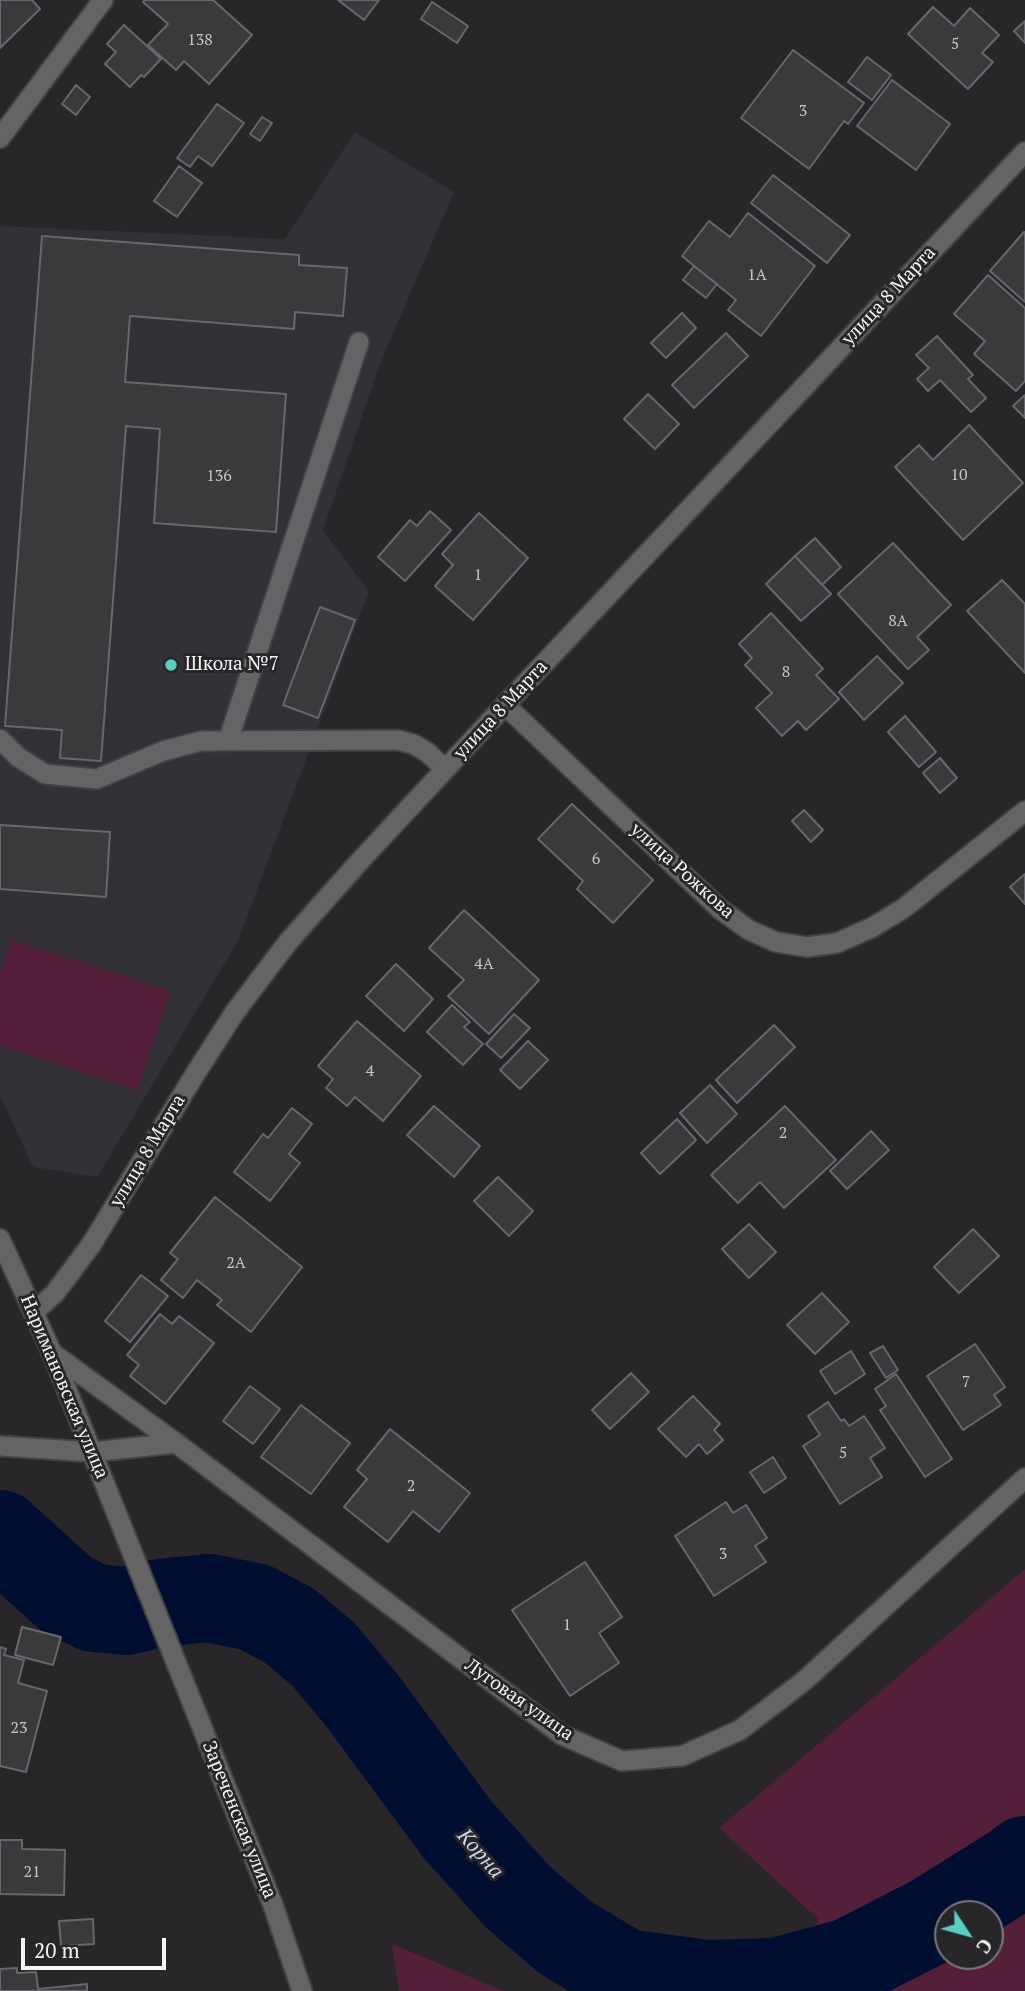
<!DOCTYPE html>
<html>
<head>
<meta charset="utf-8">
<style>
  body { margin:0 }
  #map { position:relative; width:1025px; height:1991px; overflow:hidden; background:#282629; font-family:"PT Serif",serif }
  canvas { display:block }
  .north { position:absolute; left:934px; top:1900px; width:70px; height:70px; box-sizing:border-box; background:#282629; border:2px solid #7a787b; border-radius:50%; rotate:126deg; font-size:19px; font-weight:700; line-height:28px; text-align:center; color:#f5f4f6 }
  .north::after { content:''; display:block; margin:auto; width:24px; height:32px; background:#59cebf; clip-path:polygon(50% 0,100% 100%,50% 72%,0 100%) }
  .scale { position:absolute; left:21px; top:1938px; width:145px; height:32px; box-sizing:border-box; border:4px solid #f5f4f6; border-top:0; padding-left:9px; font-size:21px; line-height:24px; white-space:nowrap; color:#f5f4f6; -webkit-text-stroke:5px #282629; paint-order:stroke }
</style>
</head>
<body>
<div id="map">
<canvas width="1025" height="1991"></canvas>
<div class="north">С</div>
<div class="scale">20 m</div>
</div>
<script>
const context = document.querySelector('canvas').getContext('2d');
context.lineJoin = 'round';
function fillPath(path, color) { context.fillStyle = color; context.fill(path, 'evenodd'); }
const toPath = rows => new Path2D(rows.map(r => 'M' + r).join(''));
function stroke(path, color, width, dash) { context.strokeStyle = color; context.lineWidth = width; context.lineCap = dash ? 'butt' : 'round'; context.setLineDash(dash || []); context.stroke(path); }
function label(font, color, halo, rows, align = 'center') {
  context.font = font + ' "PT Serif",serif'; context.lineWidth = 6; context.setLineDash([]); context.textBaseline = 'middle'; context.strokeStyle = halo; context.fillStyle = color; for (const [text, x, y, turn = 0] of rows) {
    context.save(); context.translate(x, y); context.rotate((+turn || 0) * Math.PI / 180); context.textAlign = isNaN(turn) ? turn : align; if (halo) context.strokeText(text, 0, 0); context.fillText(text, 0, 0); context.restore();
  }
}
const built = toPath([
  [355,132,454,192,381,361,323,530,369,591,238,941,97,1177,33,1167,0,1096,0,226,285,239]
]);
const green = toPath([
  [11,940,170,991,138,1090,0,1046,0,974],
  [1025,1569,1025,1991,811,1991,818,1919,719,1828],
  [948,1914,990,1914,990,1956,948,1956],
  [392,1944,504,1991,399,1991]
]);
const river = toPath([
  [0,1534,66,1594,94,1608,126,1611,160,1603,209,1598,254,1607,290,1626,324,1655,361,1699,457,1829,518,1897,566,1938,625,1973,708,1984,777,1982,850,1962,932,1920,1015,1868,1025,1860]
]);
const building = toPath([
  [0,0,32,0,40,9,0,48,0,0],
  [145,0,213,0,252,35,209,84,184,61,176,70,148,45,168,24,143,2,145,0],
  [338,0,379,0,364,20,338,0],
  [432,2,468,26,457,43,421,19,432,2],
  [933,7,954,26,970,8,999,35,982,53,993,62,968,89,908,34,933,7],
  [1025,21,1025,43,1014,31,1025,21],
  [124,25,161,59,144,77,141,75,130,87,105,64,116,52,107,44,124,25],
  [793,50,864,103,848,124,844,121,809,169,741,118,793,50],
  [867,57,891,75,872,100,848,82,867,57],
  [892,80,950,124,916,170,857,126,892,80],
  [76,85,90,97,76,115,62,104,76,85],
  [217,104,244,123,212,166,198,156,190,167,177,158,217,104],
  [262,117,272,123,260,141,250,134,262,117],
  [179,166,202,183,177,217,154,201,179,166],
  [773,175,850,235,827,263,751,203,773,175],
  [748,213,815,266,761,336,728,310,736,300,682,256,709,221,730,237,748,213],
  [1024,232,1025,233,1025,302,990,271,1024,232],
  [42,236,299,255,299,265,347,268,343,316,295,312,294,329,130,316,125,382,286,394,276,532,154,523,160,429,126,426,101,761,60,758,62,730,5,726,42,236],
  [694,266,717,284,706,298,683,280,694,266],
  [988,275,1025,308,1025,381,1016,391,974,354,985,341,954,314,988,275],
  [682,313,696,328,666,358,651,343,682,313],
  [726,333,748,356,694,408,672,385,726,333],
  [937,336,973,375,968,379,986,398,971,412,940,380,928,391,917,379,929,368,916,355,937,336],
  [648,394,679,424,655,449,624,419,648,394],
  [1025,395,1025,418,1013,406,1025,395],
  [969,425,1023,483,963,540,895,467,919,445,933,460,969,425],
  [430,511,451,530,405,581,378,557,410,520,417,526,430,511],
  [479,513,528,558,473,620,435,586,453,565,442,554,479,513],
  [815,538,841,567,822,585,795,556,815,538],
  [893,543,951,605,917,637,929,650,908,669,838,594,893,543],
  [795,556,831,594,801,621,766,584,795,556],
  [1002,580,1025,604,1025,673,967,611,1002,580],
  [320,607,355,620,318,718,283,705,320,607],
  [771,613,823,669,816,675,839,699,806,730,798,721,782,736,756,708,772,693,745,665,752,658,739,644,771,613],
  [877,656,903,683,864,720,839,692,877,656],
  [905,716,936,752,919,767,888,732,905,716],
  [940,758,957,778,940,793,923,773,940,758],
  [572,804,653,880,613,923,577,889,583,881,538,839,572,804],
  [804,810,823,830,811,842,792,821,804,810],
  [0,825,110,832,106,897,0,889,0,825],
  [1025,874,1025,904,1010,887,1025,874],
  [464,910,539,980,489,1034,448,996,464,980,429,948,464,910],
  [396,964,433,999,404,1031,366,996,396,964],
  [452,1005,470,1022,464,1027,483,1044,463,1065,427,1032,452,1005],
  [514,1014,530,1028,501,1058,486,1044,514,1014],
  [357,1021,421,1076,383,1121,355,1097,347,1106,326,1088,333,1079,318,1066,357,1021],
  [774,1025,795,1047,737,1103,716,1080,774,1025],
  [528,1041,548,1060,520,1089,500,1070,528,1041],
  [710,1085,737,1114,707,1143,680,1113,710,1085],
  [434,1106,480,1146,454,1177,407,1135,434,1106],
  [785,1106,836,1160,784,1208,760,1182,738,1203,711,1175,785,1106],
  [292,1108,312,1124,289,1154,300,1163,270,1201,234,1172,263,1134,268,1138,292,1108],
  [677,1119,696,1140,660,1174,641,1153,677,1119],
  [871,1131,889,1150,847,1189,830,1171,871,1131],
  [498,1177,533,1211,509,1236,474,1201,498,1177],
  [215,1197,302,1267,251,1332,217,1305,222,1300,197,1280,183,1298,161,1280,178,1259,170,1253,215,1197],
  [749,1224,776,1252,749,1278,722,1249,749,1224],
  [973,1229,999,1256,959,1293,934,1267,973,1229],
  [141,1275,168,1296,130,1342,105,1321,141,1275],
  [822,1293,849,1322,815,1354,787,1325,822,1293],
  [160,1314,172,1324,179,1316,214,1343,165,1404,130,1376,139,1365,127,1355,160,1314],
  [975,1344,1005,1387,994,1395,1001,1405,963,1430,927,1376,975,1344],
  [883,1346,898,1370,886,1378,870,1353,883,1346],
  [851,1351,865,1374,835,1394,820,1371,851,1351],
  [631,1373,649,1392,610,1429,592,1410,631,1373],
  [896,1374,952,1459,925,1477,880,1410,886,1406,875,1389,896,1374],
  [250,1386,280,1409,253,1444,223,1421,250,1386],
  [693,1396,720,1424,714,1430,723,1440,707,1454,699,1444,686,1457,658,1429,693,1396],
  [828,1402,841,1421,844,1419,849,1426,864,1416,885,1448,870,1458,882,1477,840,1504,803,1446,820,1435,808,1416,828,1402],
  [301,1405,350,1443,311,1494,261,1457,301,1405],
  [390,1429,470,1493,439,1532,413,1511,388,1542,344,1507,367,1479,357,1470,390,1429],
  [773,1457,786,1478,764,1493,750,1472,773,1457],
  [726,1502,733,1513,746,1505,767,1538,755,1546,766,1562,714,1596,675,1536,726,1502],
  [585,1562,622,1617,599,1633,619,1663,570,1696,512,1610,585,1562],
  [22,1627,61,1637,53,1665,15,1655,22,1627],
  [0,1647,6,1649,4,1655,24,1660,18,1683,47,1691,26,1772,0,1766,0,1647],
  [0,1840,22,1840,22,1849,65,1850,64,1895,0,1894,0,1840],
  [93,1919,94,1944,61,1946,59,1921,93,1919],
  [17,1968,17,1973,36,1972,38,1989,87,1984,87,1991,0,1991,0,1969,17,1968]
]);
const service = toPath([
  [0,739,18,757,45,774,97,779,163,751,201,741,398,740,413,744,427,752,445,769],
  [228,741,359,342]
]);
const minor = toPath([
  [0,138,103,0],
  [505,705,720,909,749,930,776,942,807,947,837,943,873,927,904,908,1025,811],
  [34,1312,55,1293,91,1245,197,1071,235,1012,288,942,359,862,505,705,1025,152],
  [52,1353,176,1443,562,1735,622,1761,682,1756,740,1730,804,1681,1025,1478],
  [0,1446,92,1452,176,1443]
]);
const tertiary = toPath([
  [0,1239,52,1353,92,1452,273,1905,302,1991]
]);
const markers = [
  [171,665,7,"#59cebf"]
];
const numberNames = [
  ["138",200,40],
  ["5",955,44],
  ["3",803,111],
  ["1А",757,275],
  ["10",959,475],
  ["136",219,476],
  ["1",478,575],
  ["8А",898,621],
  ["8",786,672],
  ["6",596,859],
  ["4А",484,964],
  ["4",370,1071],
  ["2",783,1133],
  ["2А",236,1263],
  ["7",966,1382],
  ["5",843,1453],
  ["2",411,1486],
  ["3",723,1554],
  ["1",567,1625],
  ["23",19,1728],
  ["21",32,1872]
];
const streetNames = [
  ["улица 8 Марта",889,296,-47],
  ["улица 8 Марта",501,710,-47],
  ["улица Рожкова",682,871,42],
  ["улица 8 Марта",148,1151,-59],
  ["Наримановская улица",64,1387,67],
  ["Луговая улица",519,1700,35],
  ["Зареченская улица",239,1820,68]
];
const poiNames = [
  ["Школа №7",185,665]
];
const waterNames = [
  ["Корна",480,1854,49]
];
fillPath(built, '#333038');
fillPath(green, '#541f39');
stroke(river, '#000e31', 88);
fillPath(building, '#3a3a3d');
stroke(building, '#67686b', 2);
stroke(service, '#424144', 23);
stroke(minor, '#424144', 23);
stroke(tertiary, '#424144', 23);
stroke(service, '#646366', 19);
stroke(minor, '#646366', 19);
stroke(tertiary, '#646366', 19);
for (const [x, y, r, color] of markers) { const dot = new Path2D(); dot.arc(x, y, r, 0, 2 * Math.PI); context.fillStyle = color; context.fill(dot); stroke(dot, '#282629', 2.5); }
label('16px', '#c6c6c8', null, numberNames);
label('19px', '#f5f4f6', '#282629', streetNames);
label('19px', '#f5f4f6', '#282629', poiNames, 'left');
label('italic 21px', '#c8d7eb', '#282629', waterNames);
</script>
</body>
</html>
